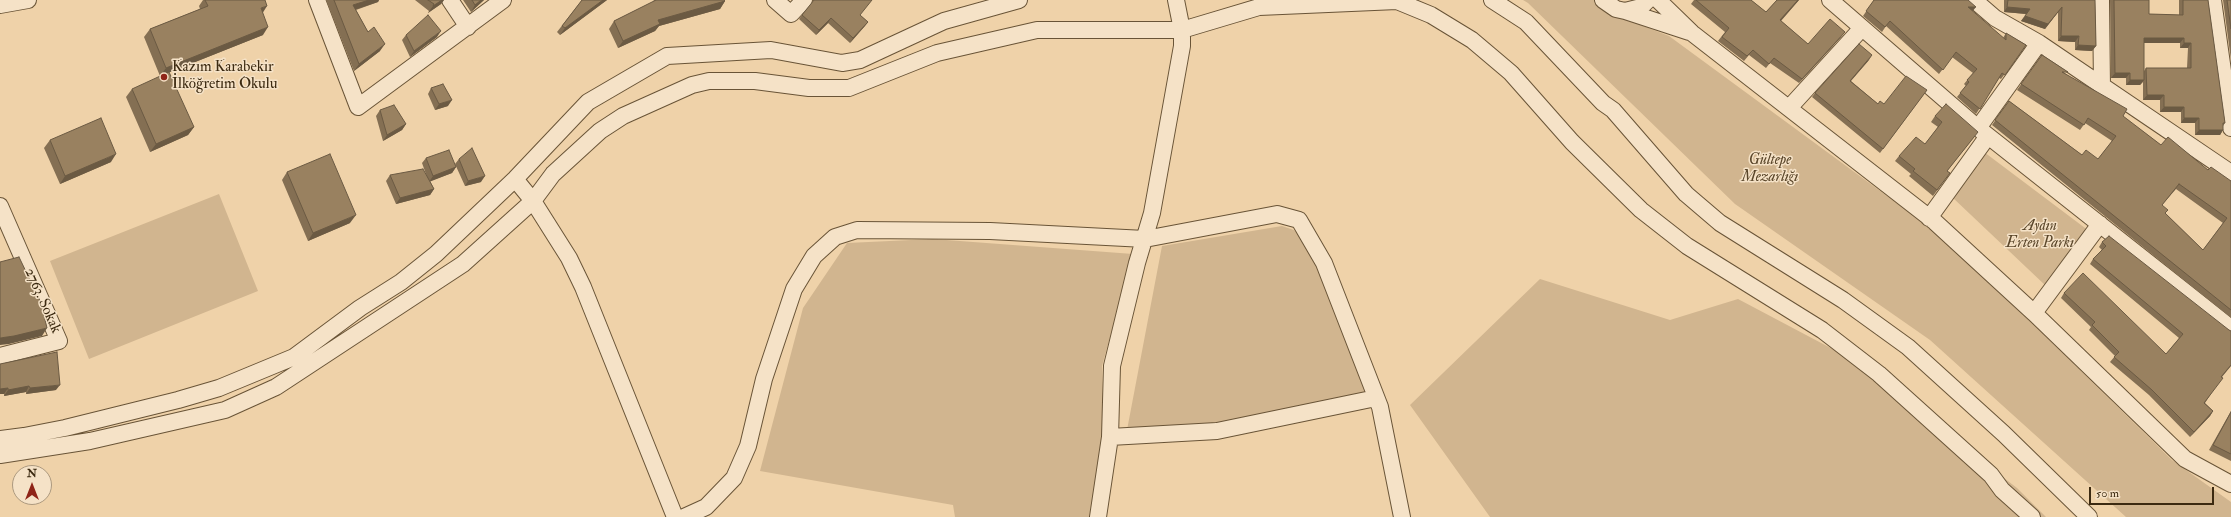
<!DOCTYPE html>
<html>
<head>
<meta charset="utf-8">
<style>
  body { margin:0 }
  #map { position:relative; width:2231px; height:517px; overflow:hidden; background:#efd2a9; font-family:"IM FELL Double Pica",serif }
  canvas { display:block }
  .north { position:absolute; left:12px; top:465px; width:40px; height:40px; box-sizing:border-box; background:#f5e2c7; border:1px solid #ab987e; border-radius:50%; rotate:0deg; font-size:11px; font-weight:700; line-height:16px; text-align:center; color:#3c2a11 }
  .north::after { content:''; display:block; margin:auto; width:14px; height:18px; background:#8f2418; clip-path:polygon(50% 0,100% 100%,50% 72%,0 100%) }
  .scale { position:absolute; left:2089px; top:487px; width:125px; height:18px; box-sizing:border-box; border:2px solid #3c2a11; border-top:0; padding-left:5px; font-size:12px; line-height:14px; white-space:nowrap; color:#3c2a11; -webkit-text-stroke:3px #f5e2c7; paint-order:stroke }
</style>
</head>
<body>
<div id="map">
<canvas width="2231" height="517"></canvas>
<div class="north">N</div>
<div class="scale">50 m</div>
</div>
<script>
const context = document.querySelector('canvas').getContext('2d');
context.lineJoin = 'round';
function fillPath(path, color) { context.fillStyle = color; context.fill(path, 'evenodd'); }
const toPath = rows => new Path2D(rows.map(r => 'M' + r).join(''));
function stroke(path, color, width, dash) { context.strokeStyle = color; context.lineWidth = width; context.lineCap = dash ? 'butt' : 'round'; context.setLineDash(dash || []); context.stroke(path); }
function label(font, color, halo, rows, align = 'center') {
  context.font = font + ' "IM FELL Double Pica",serif'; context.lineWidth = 3; context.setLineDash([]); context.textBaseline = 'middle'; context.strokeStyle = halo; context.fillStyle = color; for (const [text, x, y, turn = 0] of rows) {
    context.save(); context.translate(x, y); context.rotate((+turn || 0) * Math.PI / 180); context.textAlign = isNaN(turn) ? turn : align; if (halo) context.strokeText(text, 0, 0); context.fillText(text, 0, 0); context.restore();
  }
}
const green = toPath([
  [1523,0,1599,0,1620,17,1669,36,1947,240,2172,460,2231,502,2231,517,2126,517,1930,340,1735,204,1528,3],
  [1984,152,2089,231,2046,286,1952,197],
  [219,194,258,291,89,359,50,261],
  [1282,226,1294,230,1309,248,1371,394,1211,428,1127,430,1162,246],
  [933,239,1133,254,1102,366,1103,442,1089,517,955,517,953,505,760,471,803,308,847,243],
  [1540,279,1670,320,1738,299,1842,354,2017,488,2046,517,1490,517,1410,405]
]);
const minor = toPath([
  [317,0,358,107,503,0],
  [450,0,468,27],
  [775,0,791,14,804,0],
  [1492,0,1526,22,1603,103,1613,110,1686,194,1720,223,1843,300,1908,347,2004,434,2089,517],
  [1603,0,1616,9,1625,11,1641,7,1648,0],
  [1658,0,1692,33,1935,222,2034,313,2185,459,2231,484],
  [1830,0,1978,128,2231,328],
  [1974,0,1995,18,2039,43,2231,173],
  [2101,0,2102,87],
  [2213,0,2231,128],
  [0,5,28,0],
  [1625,11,1689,32],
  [1789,108,1862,28],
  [1978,128,2039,43],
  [515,179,533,201,569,258,583,287,675,517],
  [0,206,59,341,0,356],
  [1929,218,1988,136],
  [2034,313,2100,224],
  [1110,437,1217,431,1376,398],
  [0,439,24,436,65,428,178,400,219,388,294,357,360,308,401,282,436,254,515,179,588,102,667,56,771,50,842,63,860,60,944,21,1019,0],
  [0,455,90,441,225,410,276,387,463,264,533,201,553,174,600,131,623,116,692,85,709,81,755,81,809,88,849,88,937,53,1037,30,1182,30,1259,7,1397,1,1431,15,1472,40,1511,73,1572,142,1641,210,1687,246,1822,330,1879,374,1991,475,2002,490,2032,517],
  [684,517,706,507,734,478,748,446,764,379,794,289,814,256,835,237,857,230,990,231,1145,239,1277,214,1299,220,1324,263,1380,407,1402,517],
  [1098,517,1110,437,1112,366,1137,263,1152,213,1182,46,1182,30,1176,0]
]);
const wall = toPath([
  [203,0,222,0,263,12,263,35,160,76,144,37,150,29,200,9,199,6],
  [326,0,379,0,378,2,356,10,368,32,380,51,354,71],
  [415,0,444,0,441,4,428,13,429,11],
  [463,0,484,0,471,12],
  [582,0,607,0,560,35,557,32],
  [654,0,724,0,725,1,720,9,659,26,655,31,618,48,609,29,614,21,653,2],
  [1694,0,1751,0,1766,12,1777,0,1799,0,1781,21,1808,44,1841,37,1799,83,1770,63,1766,68,1749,55,1744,61,1718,41,1725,32,1691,4],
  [1874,0,1973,12,2003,38,2006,33,2026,45,2001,79,1999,78,1976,114,1957,97,1966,86,1964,84,1973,73,1952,57,1939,74,1886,26,1882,32,1863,16],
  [2004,0,2095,0,2096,46,2092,51,2075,50,2075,42,2058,41,2058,12,2045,29,2021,21,2026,14,2004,12],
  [2110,0,2149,0,2149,14,2179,15,2179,0,2208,0,2225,123,2223,126,2223,130,2220,135,2195,135,2195,123,2181,123,2181,112,2160,112,2160,100,2143,100,2143,82,2140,85,2126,85,2126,78,2111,78],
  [2144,43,2180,43,2180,48,2188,48,2187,68,2146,68,2144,71],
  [2223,0,2231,0,2231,60],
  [802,15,860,15,868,22,864,27,850,43,828,23,816,35,799,19],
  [406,35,437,37,410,57,402,40],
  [2042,55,2066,74,2161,145,2208,170,2231,181,2231,318,1992,125,2009,101,2082,155,2098,159,2112,141,2085,123,2080,130,2017,90],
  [2176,189,2223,223,2203,250,2165,213,2162,205],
  [1869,60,1851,81,1878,104,1884,104,1927,90,1880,153,1812,97,1815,93],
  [431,88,448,106,435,110,428,94],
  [132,89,194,127,188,135,150,152,126,97],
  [380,110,406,124,402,130,383,141,376,116],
  [1935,116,1974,137,1947,171,1950,173,1933,196,1909,176,1911,174,1895,161,1899,156,1925,144,1938,127,1931,122],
  [50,140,111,162,60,184,44,148],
  [426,158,456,167,452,173,430,181,434,189,430,195,396,204,386,181,390,175,427,177,422,163],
  [459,159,481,182,465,186,455,164],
  [287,172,350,223,308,241,282,180],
  [2102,242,2229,330,2231,331,2231,366,2222,377,2205,403,2213,411,2210,416,2190,437,2149,395,2110,362,2115,356,2089,330,2091,327,2061,298,2064,293,2166,354,2179,338,2090,264,2093,259,2102,250,2099,247],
  [0,364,56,390,26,394,26,392,4,396,4,394,0,394],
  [2231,411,2231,461,2209,450]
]);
const shadedWall = toPath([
  [369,0,379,0,378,2,348,12,353,5],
  [442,0,444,0,441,4,428,13,433,6],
  [481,0,484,0,471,12,475,5],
  [603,0,607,0,560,35,565,28],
  [1798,0,1799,0,1777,25,1780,20],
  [725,1,720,9,659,26,655,31,618,48,623,41,658,20],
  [267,6,262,14,261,8],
  [1968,7,1976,7,1972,12],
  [2007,7,2030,9,2027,14,2004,12],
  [2062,7,2045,29,2021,21,2025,16],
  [831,18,828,23,816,35,819,30],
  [868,22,864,27,850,43,853,38],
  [268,27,263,35,160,76,166,68],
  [441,31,437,37,410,57,414,51],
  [1845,32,1841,37,1799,83,1802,79],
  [2061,36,2079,36,2075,42,2058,41],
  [2144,38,2184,38,2180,43,2141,43],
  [2184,43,2191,43,2188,48,2180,48],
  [385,44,380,51,354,71,359,64],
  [2078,45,2096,46,2092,51,2075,50],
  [1872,55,1869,60,1847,85,1850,81],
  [2115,73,2130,73,2126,78,2111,78],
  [2130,80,2144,80,2140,85,2126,85],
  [2147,95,2164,95,2160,100,2143,100],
  [452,100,448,106,435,110,439,104],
  [2164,107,2184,107,2181,112,2160,112],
  [2184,118,2199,118,2195,123,2181,123],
  [406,124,402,130,383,141,387,135],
  [194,127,188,135,150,152,156,144],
  [2199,130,2223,130,2220,135,2195,135],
  [116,154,111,162,60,184,65,176],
  [456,167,452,173,429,182,433,176],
  [485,176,481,182,465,186,468,181],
  [434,189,430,195,396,204,400,198],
  [356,215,350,223,308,241,313,233],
  [47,328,42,336,9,344,0,345,0,338],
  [60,385,56,390,26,394,30,388],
  [29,386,26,392,4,396,8,390],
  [8,388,4,394,0,394,0,389],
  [2213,411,2210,416,2190,437,2194,432]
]);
const building = toPath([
  [205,0,265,0,267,6,261,8,268,27,166,68,150,29,208,6,205,0],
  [334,0,369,0,353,5,368,32,374,27,385,44,359,64,334,0],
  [428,0,442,0,433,6,434,4,428,0],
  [472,0,481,0,475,5,472,0],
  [582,0,603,0,565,28,562,26,582,0],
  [656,0,724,0,725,1,658,20,660,24,623,41,614,21,656,0],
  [814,0,872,0,860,15,868,22,853,38,831,18,819,30,802,15,814,0],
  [1696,0,1751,0,1766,12,1777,0,1798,0,1780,20,1808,44,1830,19,1845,32,1802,79,1774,58,1769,64,1753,50,1747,56,1722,37,1729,28,1696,0],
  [1874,0,1968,0,1976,7,1968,7,2006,40,2006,33,2026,45,2005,75,2002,73,1980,109,1960,93,1969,82,1967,80,1977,69,1956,52,1943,70,1890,21,1885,27,1866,11,1874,0],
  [2008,0,2095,0,2096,46,2078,45,2079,36,2061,36,2062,7,2048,24,2025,16,2030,9,2007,7,2008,0],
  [2114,0,2149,0,2149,14,2183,15,2183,0,2208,0,2225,123,2223,123,2223,130,2199,130,2199,118,2184,118,2184,107,2164,107,2164,95,2147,95,2146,68,2191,68,2191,43,2184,43,2184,38,2144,38,2144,80,2130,80,2130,73,2115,73,2114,0],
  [2227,0,2231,0,2231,29,2227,0],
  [428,15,441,31,414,51,406,35,428,15],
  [1859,44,1872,55,1850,81,1878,104,1880,101,1884,104,1906,76,1927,90,1883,149,1815,93,1859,44],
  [2042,55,2068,72,2062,72,2127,109,2123,116,2161,145,2168,137,2208,170,2211,167,2231,181,2231,310,1995,120,2009,101,2082,155,2086,150,2098,159,2116,136,2088,118,2084,125,2021,84,2042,55],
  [2179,184,2227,218,2203,250,2165,213,2168,210,2162,205,2179,184],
  [169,72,194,127,156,144,132,89,169,72],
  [443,84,452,100,439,104,431,88,443,84],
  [1946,104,1978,132,1947,171,1950,173,1937,190,1913,171,1915,169,1899,156,1916,137,1925,144,1942,122,1935,116,1946,104],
  [394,105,406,124,387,135,380,110,394,105],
  [101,118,116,154,65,176,50,140,101,118],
  [472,148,485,176,468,181,459,159,472,148],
  [449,150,456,167,433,176,426,158,449,150],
  [330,154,356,215,313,233,287,172,330,154],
  [423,169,434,189,400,198,390,175,423,169],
  [2109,236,2229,330,2231,331,2231,365,2221,377,2223,378,2204,403,2213,411,2194,432,2152,390,2114,357,2119,352,2092,325,2095,322,2064,293,2083,273,2166,354,2183,334,2093,259,2106,246,2102,242,2109,236],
  [19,257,41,303,47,328,14,336,0,338,0,262,19,257],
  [57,352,60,385,30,388,29,386,8,390,8,388,0,389,0,364,57,352],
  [2231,412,2231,454,2213,445,2231,412]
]);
const markers = [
  [164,77,4,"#8f2418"]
];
const poiNames = [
  ["Kazım Karabekir",172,68],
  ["İlköğretim Okulu",172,85]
];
const parkNames = [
  ["Gültepe",1770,161],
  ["Mezarlığı",1770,178],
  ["Aydın",2040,227],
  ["Erten Parkı",2040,244]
];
const streetNames = [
  ["2763. Sokak",42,301,66]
];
fillPath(green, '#d1b58f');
stroke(minor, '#695437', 18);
stroke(minor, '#f5e2c7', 16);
fillPath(wall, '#846f53');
fillPath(shadedWall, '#6b5a43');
fillPath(building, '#998160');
stroke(building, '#6b5a43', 1);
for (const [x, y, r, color] of markers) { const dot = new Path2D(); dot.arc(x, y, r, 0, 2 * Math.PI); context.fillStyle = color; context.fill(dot); stroke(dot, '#f5e2c7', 1.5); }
label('15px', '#3c2a11', '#f5e2c7', poiNames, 'left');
label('italic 15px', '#5a462a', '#f5e2c7', parkNames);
label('15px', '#3c2a11', '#f5e2c7', streetNames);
</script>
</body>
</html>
